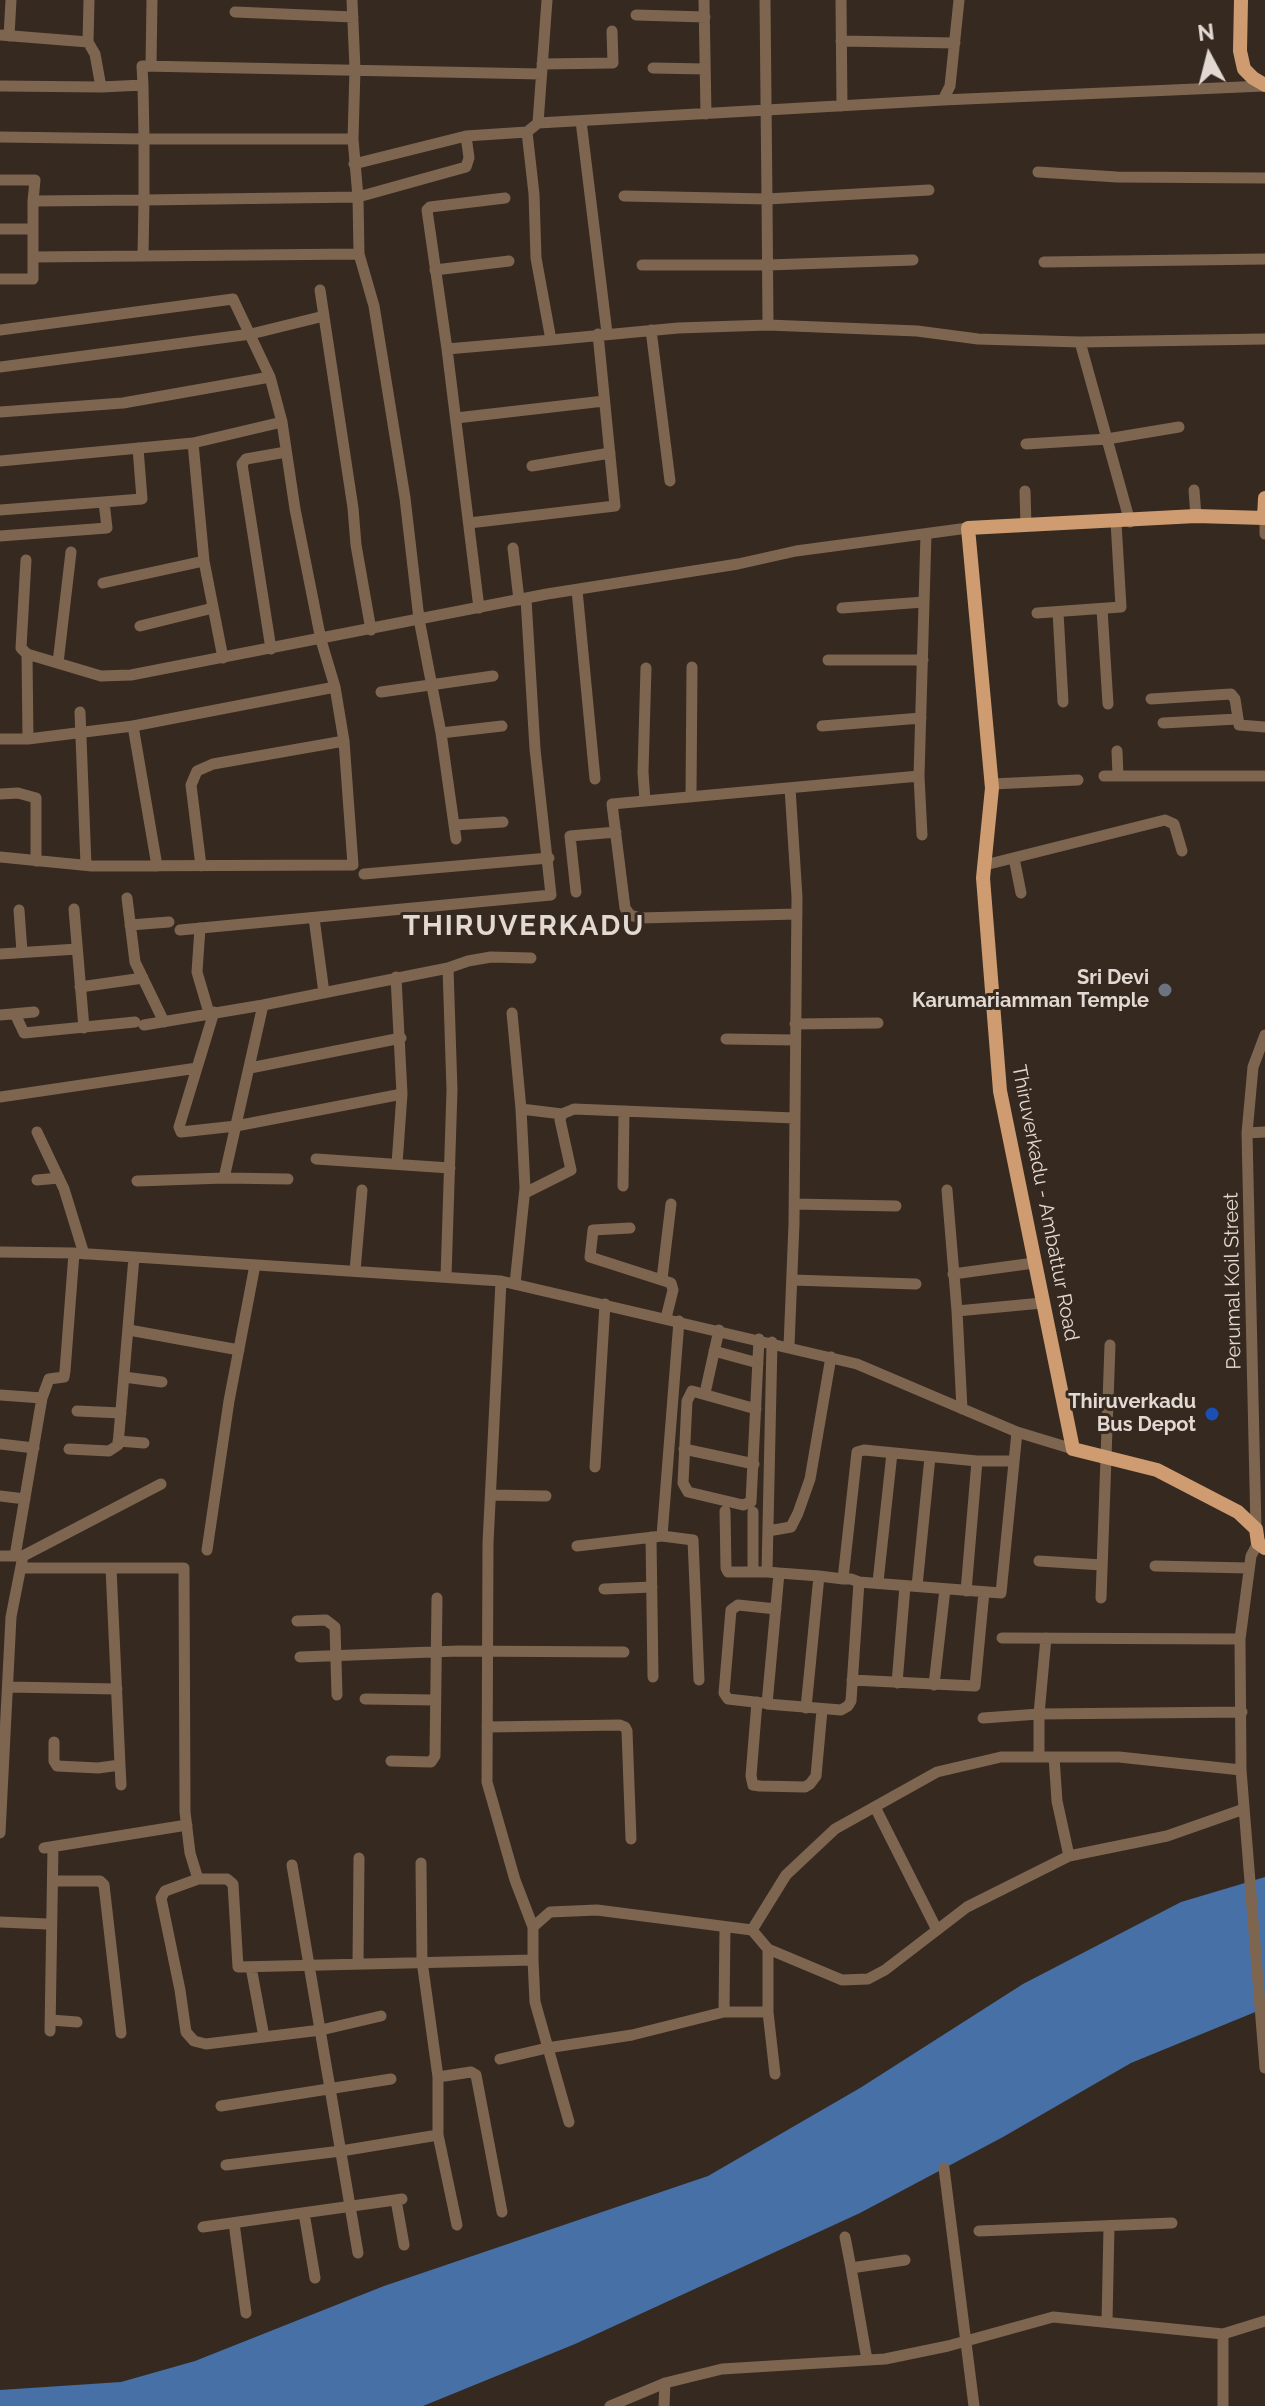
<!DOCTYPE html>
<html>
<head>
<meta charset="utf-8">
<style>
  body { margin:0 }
  #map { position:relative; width:1265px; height:2406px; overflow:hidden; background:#362920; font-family:Raleway,sans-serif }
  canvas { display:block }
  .north { position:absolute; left:1169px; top:16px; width:80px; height:80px; -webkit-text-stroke:6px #362920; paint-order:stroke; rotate:353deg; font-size:22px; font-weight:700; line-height:32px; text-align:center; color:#e2d9d3 }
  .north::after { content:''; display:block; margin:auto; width:28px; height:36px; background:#e2d9d3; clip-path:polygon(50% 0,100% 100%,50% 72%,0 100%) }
</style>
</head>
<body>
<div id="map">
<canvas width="1265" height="2406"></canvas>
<div class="north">N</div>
</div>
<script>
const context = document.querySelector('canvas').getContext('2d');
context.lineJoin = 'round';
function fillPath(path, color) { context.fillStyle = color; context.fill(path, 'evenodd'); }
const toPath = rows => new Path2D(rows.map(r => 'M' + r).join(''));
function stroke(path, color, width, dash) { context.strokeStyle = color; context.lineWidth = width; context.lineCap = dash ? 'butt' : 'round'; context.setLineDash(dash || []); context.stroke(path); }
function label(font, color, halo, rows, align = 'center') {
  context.font = font + ' Raleway,sans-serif'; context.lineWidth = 6; context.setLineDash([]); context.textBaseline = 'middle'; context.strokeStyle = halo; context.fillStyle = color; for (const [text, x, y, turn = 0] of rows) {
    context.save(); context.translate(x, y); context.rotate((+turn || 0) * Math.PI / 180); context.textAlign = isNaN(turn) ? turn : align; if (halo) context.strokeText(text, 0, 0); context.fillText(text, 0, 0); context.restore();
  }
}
const water = toPath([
  [1265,1877,1265,2008,1131,2063,1003,2137,860,2213,575,2344,423,2406,0,2406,0,2390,121,2382,195,2361,384,2286,708,2176,860,2088,1023,1984,1181,1902]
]);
const minor = toPath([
  [89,0,88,42,95,54,101,87],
  [352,0,355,69,353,139],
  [547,0,538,123,943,100,1264,86],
  [704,0,706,114],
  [841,0,842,106],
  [235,12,353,17],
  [636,15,705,17],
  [0,35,88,42],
  [9,36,11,0],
  [841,41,955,43],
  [542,64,613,63,612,31],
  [151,66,152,0],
  [653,68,705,69],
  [0,86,101,87,143,85,142,66,541,74],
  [943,100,950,86,959,0],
  [581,121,607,333],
  [538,123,527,132,534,194,536,258,551,340,678,328,768,325,917,331,978,339,1080,342,1130,522],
  [0,137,144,139,143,85],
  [354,164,466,136,527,132],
  [1038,172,1117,177,1265,178],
  [0,180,35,180,33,201],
  [624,196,767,199,765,0],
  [0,229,33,229],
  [359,254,374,306,405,498,419,619,441,733,456,839],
  [143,256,144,200,144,139,353,139,358,197,359,254,33,257,33,201,144,200,358,197,466,167,469,158,466,136],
  [1044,262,1265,259],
  [642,265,768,265,913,260],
  [435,270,509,261],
  [0,279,33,279,33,257],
  [320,290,353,508,356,545,371,630],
  [768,325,767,199,929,190],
  [0,330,233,299,270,377,282,422,295,509,321,640,335,687,344,741,353,865,92,866,0,857],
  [651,330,670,481],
  [1080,342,1265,339],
  [447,349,427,210,430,207,505,198],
  [0,367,251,334,324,316],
  [0,412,123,403,270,377],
  [456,418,604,401],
  [193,443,204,561],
  [1026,444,1107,439,1179,427],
  [0,461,193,443,282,422],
  [532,466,610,453],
  [1194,490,1196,516],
  [1025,491,1026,526],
  [0,510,142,499,138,448],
  [1265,518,1265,534],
  [469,523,615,506,598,334],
  [0,536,107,528,104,502],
  [513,548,519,600],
  [26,560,21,648,27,654,28,739],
  [103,583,204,561,223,658],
  [577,590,595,779],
  [479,608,447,349,551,340],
  [842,608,924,602],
  [1102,609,1108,704],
  [1058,612,1063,702],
  [1037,613,1121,607,1116,522],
  [140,626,213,608],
  [271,649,242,464,246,459,286,452],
  [27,654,101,676,131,675,547,594,738,564,796,551,968,528],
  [828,660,923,660],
  [58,663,71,552],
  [381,692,493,676],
  [1151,699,1231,694,1235,699,1239,725,1265,727],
  [80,712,86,865],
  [1163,723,1237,719],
  [822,726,921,718],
  [441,733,502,726],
  [0,739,28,739,133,726],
  [1117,751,1118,776],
  [919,776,922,835],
  [1104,776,1265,776],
  [992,784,1078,780],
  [0,794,18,793,36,798,36,861],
  [691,797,692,667],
  [645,801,643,772,646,668],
  [454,825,503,822],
  [1014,858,1021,893],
  [985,865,1165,820,1174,824,1182,851],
  [157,866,133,726,335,687],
  [201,866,191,785,197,771,213,764,344,741],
  [364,874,549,858],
  [576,892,570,836,616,832],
  [127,898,135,962,164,1022],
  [74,909,84,1028],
  [19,910,22,952],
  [797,914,640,918,630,915,625,908,612,804,919,776,926,534],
  [314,918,324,993],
  [130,925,169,922],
  [200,928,197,972,209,1013],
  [180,930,551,895,535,749,526,599],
  [0,954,77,949],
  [448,968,468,961,491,957,531,958],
  [396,977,402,1094,397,1164],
  [80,987,143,978],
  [214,1012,179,1127,181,1132,236,1126,402,1094],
  [512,1013,521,1109],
  [15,1014,24,1033,135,1022],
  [0,1015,34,1012],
  [795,1024,878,1023],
  [144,1025,263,1005,448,968,452,1090,446,1277],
  [726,1039,795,1040],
  [250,1068,401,1038],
  [0,1097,197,1068],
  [37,1132,64,1189,84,1254],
  [1247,1133,1265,1132],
  [316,1159,450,1168],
  [224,1178,288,1179],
  [37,1180,59,1178],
  [137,1181,224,1178,263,1005],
  [623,1186,624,1111],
  [947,1190,957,1311,1042,1303],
  [525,1193,571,1170,560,1120,562,1114,574,1109,794,1118],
  [794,1204,896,1206],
  [630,1228,593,1230,590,1257,671,1283,673,1290,666,1318],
  [0,1252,74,1253,501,1281,857,1364,1017,1432,1073,1449],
  [355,1271,362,1190],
  [953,1274,1034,1263],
  [662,1279,671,1204],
  [792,1280,916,1284],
  [515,1284,525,1188,521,1109,562,1114],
  [957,1311,962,1409],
  [129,1330,239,1350],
  [772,1342,767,1572,779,1573,819,1576,843,1579,851,1579,859,1582,851,1701,848,1706,841,1710,767,1704,779,1573],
  [789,1346,794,1224,797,897,790,788],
  [714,1351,758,1363],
  [124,1377,162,1382],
  [705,1393,719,1330],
  [0,1395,42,1398],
  [756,1409,692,1391,687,1401,683,1483,688,1492,743,1505,751,1502,759,1339],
  [77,1411,121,1413],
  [118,1441,144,1443],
  [0,1444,34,1448],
  [69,1449,109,1451,118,1445,134,1257],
  [684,1449,754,1464],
  [595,1467,605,1304],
  [491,1495,546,1496],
  [0,1496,25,1499],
  [725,1511,726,1568,728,1572,767,1572],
  [753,1512,753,1572],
  [1256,1529,1247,1133,1253,1067,1265,1035],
  [768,1531,791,1527,798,1513,810,1479,831,1357],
  [662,1536,679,1321],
  [651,1537,653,1677],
  [1258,1543,1251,1556,1240,1639,1241,1770,1265,2068],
  [577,1546,662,1536,693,1540,699,1680],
  [207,1550,229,1401,255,1265],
  [0,1556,23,1556,11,1617,0,1833],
  [15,1556,42,1398,49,1379,64,1377,65,1371,74,1253],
  [23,1556,161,1484],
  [1039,1561,1102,1565],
  [1155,1566,1249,1568],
  [22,1568,184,1568,185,1812,190,1853,198,1879,227,1879,233,1884,238,1967,533,1960,533,1927,515,1880,487,1782,488,1543,501,1281],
  [843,1579,857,1452,864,1450,977,1461,1012,1461],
  [859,1582,1001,1593,1017,1432],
  [878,1582,892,1453],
  [917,1586,930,1457],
  [604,1589,652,1587],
  [966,1591,977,1461],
  [1101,1598,1110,1345],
  [297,1621,326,1620,335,1627,337,1695],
  [1002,1638,1240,1639],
  [1046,1638,1039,1714,1242,1712],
  [300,1657,458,1651,624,1652],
  [852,1680,975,1686,984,1592],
  [897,1683,905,1586],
  [934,1685,945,1589],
  [8,1687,117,1689],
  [365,1699,435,1700],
  [757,1702,751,1776,753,1785,760,1786,805,1787,810,1784,816,1776,822,1710],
  [763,1703,728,1699,724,1693,731,1610,738,1605,776,1609],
  [806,1708,819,1576],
  [983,1718,1039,1714,1039,1756],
  [487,1727,620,1725,625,1727,627,1731,631,1839],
  [54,1742,54,1761,57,1766,98,1768,120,1765,111,1568],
  [1054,1757,1057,1801,1069,1856],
  [391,1761,431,1762,435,1756,437,1598],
  [120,1765,121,1785],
  [875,1807,937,1930],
  [44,1848,187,1825],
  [421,1863,422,1961,438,2077,438,2135,457,2225],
  [292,1865,358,2253],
  [198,1879,165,1891,161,1898,180,1990,186,2032,194,2041,206,2044,321,2030,381,2016],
  [54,1881,100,1881,104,1885,121,2033],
  [0,1922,47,1924],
  [533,1927,550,1912,597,1910,752,1930,786,1875,835,1829,937,1772,1001,1757,1119,1757,1241,1770],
  [752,1930,768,1949,842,1980,868,1979,885,1970,967,1907,1069,1856,1167,1836,1244,1809],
  [768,1949,768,2012,775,2074],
  [533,1960,535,2002,569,2122],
  [358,1963,359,1858],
  [251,1967,264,2037],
  [724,2012,725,1927],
  [51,2020,77,2022],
  [50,2031,53,1847],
  [500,2059,547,2048,632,2035,724,2012,768,2012],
  [438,2077,471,2072,476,2075,502,2212],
  [221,2106,391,2079],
  [226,2165,341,2151,438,2135],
  [944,2168,974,2406],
  [396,2200,404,2245],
  [304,2213,315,2278],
  [234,2223,246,2313],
  [203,2227,402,2199],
  [979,2231,1172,2223],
  [845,2237,851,2268],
  [1107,2322,1109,2227],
  [867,2360,851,2268,905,2260],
  [610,2406,665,2383,722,2369,885,2359,948,2346,1053,2317,1223,2334,1265,2321],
  [664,2406,665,2383],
  [1223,2406,1223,2334]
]);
const major = toPath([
  [1241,0,1240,51,1244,69,1253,78,1265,85],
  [1265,498,1264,518,1196,516,968,528,992,788,983,878,1000,1091,1073,1449,1157,1470,1238,1512,1256,1529,1258,1543,1265,1548]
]);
const markers = [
  [1165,990,8,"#6b7280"],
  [1212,1414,8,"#1a4fb4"]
];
const poiNames = [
  ["Sri Devi",1149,978],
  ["Karumariamman Temple",1149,1001],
  ["Thiruverkadu",1196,1402],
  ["Bus Depot",1196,1425]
];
const streetNames = [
  ["Thiruverkadu - Ambattur Road",1045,1203,79],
  ["Perumal Koil Street",1233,1281,-91]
];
const districtNames = [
  ["THIRUVERKADU",524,927]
];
fillPath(water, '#4670a6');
stroke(minor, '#7d6550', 11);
stroke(major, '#ce9c70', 14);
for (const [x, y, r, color] of markers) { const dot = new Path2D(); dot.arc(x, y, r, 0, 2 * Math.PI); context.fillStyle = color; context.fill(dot); stroke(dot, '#362920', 3); }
label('bold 20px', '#e2d9d3', '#362920', poiNames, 'right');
label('20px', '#e2d9d3', '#362920', streetNames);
context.letterSpacing = '2px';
label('bold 28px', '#e2d9d3', '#362920', districtNames);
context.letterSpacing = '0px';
</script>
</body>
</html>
